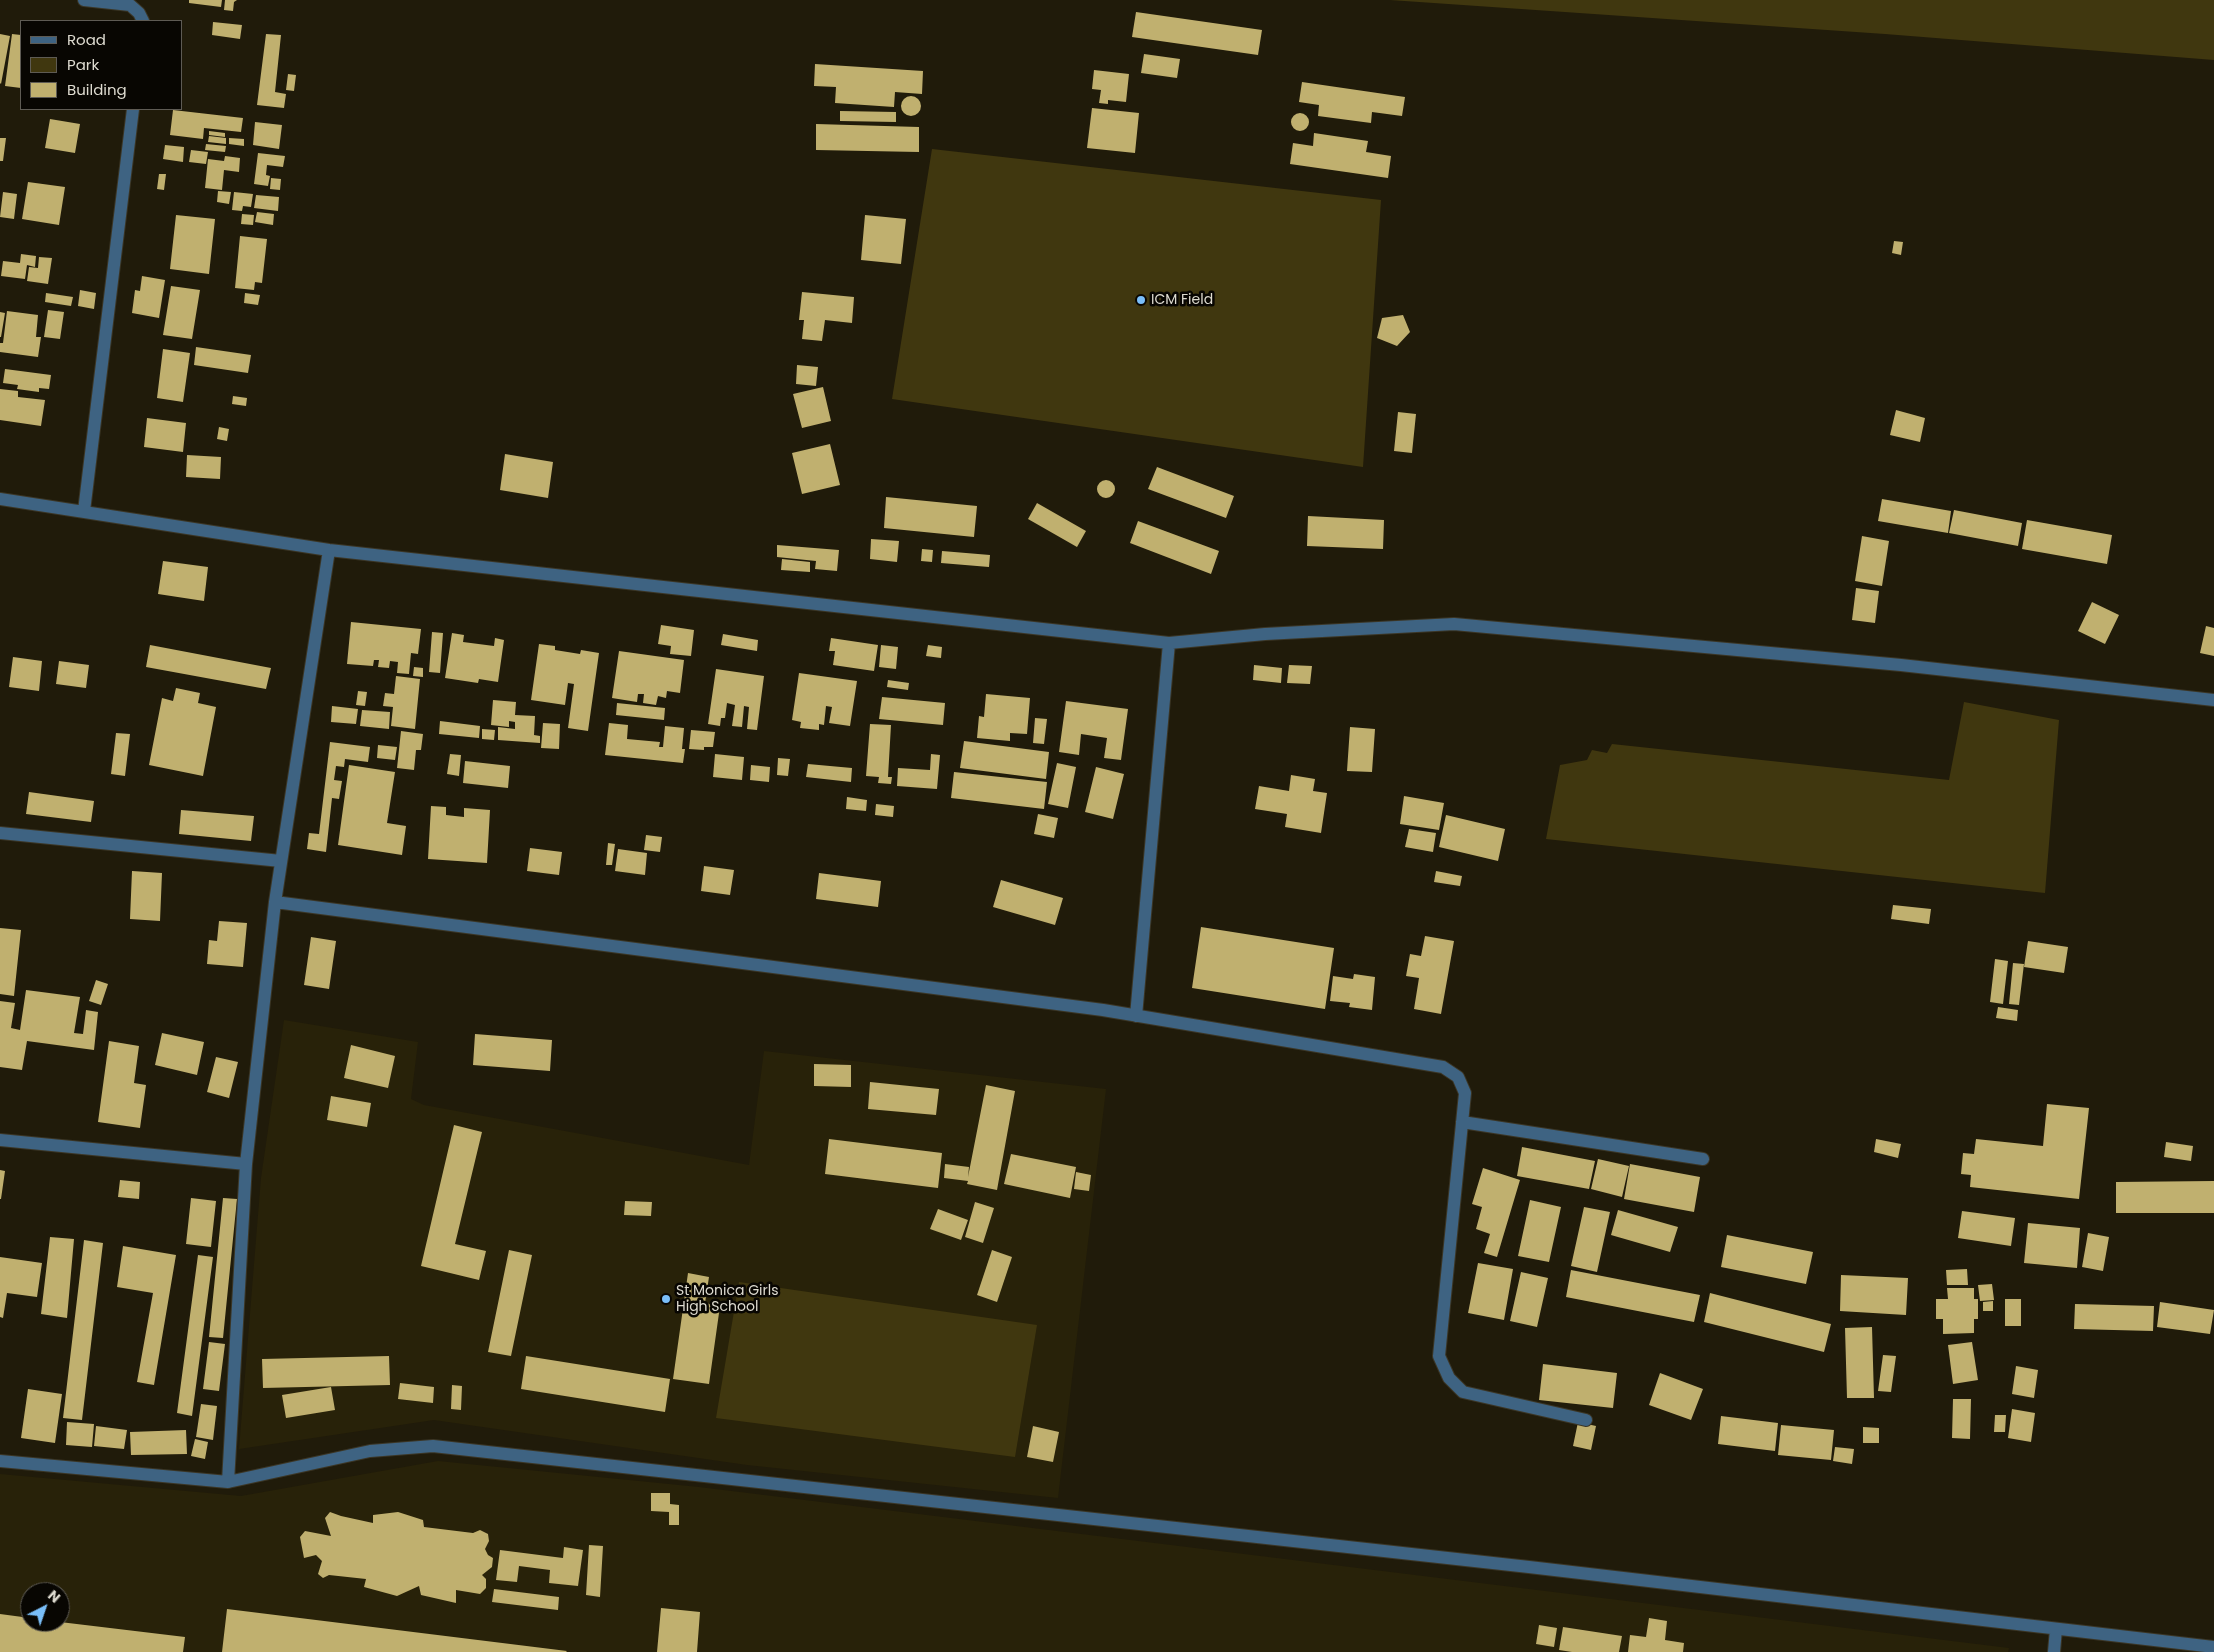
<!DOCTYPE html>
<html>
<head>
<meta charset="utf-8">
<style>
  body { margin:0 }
  #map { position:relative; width:2214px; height:1652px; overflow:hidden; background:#201b0a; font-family:Poppins,sans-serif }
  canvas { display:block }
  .legend { position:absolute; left:20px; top:20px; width:162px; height:90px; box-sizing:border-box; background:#080602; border:1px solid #5e5b54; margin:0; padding:6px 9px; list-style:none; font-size:15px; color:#dedbd0 }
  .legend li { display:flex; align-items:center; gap:10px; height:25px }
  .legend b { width:25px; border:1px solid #5e5b54 }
  .north { position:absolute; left:20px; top:1582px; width:50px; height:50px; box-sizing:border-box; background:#080602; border:1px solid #5e5b54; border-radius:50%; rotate:41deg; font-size:14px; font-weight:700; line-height:20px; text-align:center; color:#dedbd0 }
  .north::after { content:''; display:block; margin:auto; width:18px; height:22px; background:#7abef8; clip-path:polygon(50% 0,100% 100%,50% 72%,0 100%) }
</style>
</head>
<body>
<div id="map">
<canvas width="2214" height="1652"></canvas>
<ul class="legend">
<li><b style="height:6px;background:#3e6382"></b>Road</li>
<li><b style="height:14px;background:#40370f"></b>Park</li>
<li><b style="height:14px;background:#c0b06f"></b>Building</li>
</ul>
<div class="north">N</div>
</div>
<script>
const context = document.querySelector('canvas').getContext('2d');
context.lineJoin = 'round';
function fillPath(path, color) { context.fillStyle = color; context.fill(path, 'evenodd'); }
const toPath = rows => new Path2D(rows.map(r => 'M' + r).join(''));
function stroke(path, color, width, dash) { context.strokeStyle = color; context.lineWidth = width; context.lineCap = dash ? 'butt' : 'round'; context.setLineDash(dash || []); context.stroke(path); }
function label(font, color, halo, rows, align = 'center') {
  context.font = font + ' Poppins,sans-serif'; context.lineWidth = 5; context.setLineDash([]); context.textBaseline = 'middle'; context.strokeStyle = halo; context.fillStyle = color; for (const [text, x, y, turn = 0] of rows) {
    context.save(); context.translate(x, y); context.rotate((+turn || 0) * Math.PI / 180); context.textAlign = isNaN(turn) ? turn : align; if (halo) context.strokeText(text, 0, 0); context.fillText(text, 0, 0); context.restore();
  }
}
const built = toPath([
  [284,1020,418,1042,411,1099,424,1105,749,1165,764,1051,1106,1089,1058,1498,747,1465,434,1420,239,1449,261,1178],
  [438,1461,699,1487,2009,1648,2008,1652,0,1652,0,1474,241,1496],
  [30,1592,60,1592,60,1622,30,1622]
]);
const green = toPath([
  [1390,0,2214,0,2214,60,1885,34],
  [932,149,1381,200,1363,467,892,399],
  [1964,702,2059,720,2045,893,1546,839,1560,765,1587,760,1592,750,1607,753,1612,744,1949,780],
  [739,1282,1037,1325,1015,1457,716,1418]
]);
const building = toPath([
  [189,0,222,0,221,7,189,3],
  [225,0,237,0,234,2,233,11,224,10],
  [1136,12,1262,30,1258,55,1132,37],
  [213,22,242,25,240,39,212,35],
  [0,34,10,36,1,84,0,83],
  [12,34,21,35,21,88,5,86],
  [266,34,281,35,275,92,286,94,284,108,257,105],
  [1144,54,1180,59,1177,78,1141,73],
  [815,64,923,71,922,94,895,92,894,107,835,103,836,87,814,86],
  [1094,70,1129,74,1126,102,1108,100,1108,104,1099,103,1101,90,1092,89],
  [288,74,296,75,294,91,286,90],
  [1302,82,1405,97,1402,116,1372,112,1371,123,1318,116,1319,105,1299,102],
  '901 106a10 10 0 1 1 20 0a10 10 0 1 1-20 0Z',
  [1092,108,1139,113,1135,153,1087,148],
  [173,110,243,118,241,132,204,128,203,139,170,135],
  [840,111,896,112,896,122,840,121],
  '1291 122a9 9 0 1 1 18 0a9 9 0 1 1-18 0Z',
  [50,119,80,124,75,153,45,148],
  [255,122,282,125,279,149,253,145],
  [816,124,919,127,919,152,816,150],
  [209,131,225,133,225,137,209,135],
  [1314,133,1368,141,1366,152,1391,156,1388,178,1290,164,1293,143,1313,146],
  [209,136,226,138,226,144,208,142],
  [0,138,6,138,3,161,0,161],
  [229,138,244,139,244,146,229,144],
  [206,144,226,146,225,152,205,150],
  [165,145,184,147,183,162,163,159],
  [191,150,208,152,206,164,189,162],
  [258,153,285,156,283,167,267,165,266,175,270,176,268,186,254,184],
  [225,156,240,158,239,172,224,170,222,190,205,188,208,159,224,161],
  [159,174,166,174,164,190,157,189],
  [271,178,281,179,280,190,270,189],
  [28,182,65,187,59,225,22,219],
  [218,191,231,192,229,204,217,202],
  [3,192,17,194,14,219,0,217],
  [234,192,253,194,251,207,243,206,242,211,232,210],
  [256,195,279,197,278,211,254,208],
  [257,212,274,214,273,225,255,222],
  [242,214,254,215,253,225,241,224],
  [176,215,215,219,209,274,170,269],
  [865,215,906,219,901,264,861,260],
  [240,236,267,239,262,283,255,282,254,290,235,288],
  [1894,241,1903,242,1901,255,1892,253],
  [21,254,36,256,35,267,27,265,25,279,1,276,3,261,20,263],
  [39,257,52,258,48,284,27,281,29,267,38,268],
  [142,276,165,280,159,318,132,313,135,290,140,291],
  [171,286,200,290,192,339,163,335],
  [80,290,96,293,94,309,78,306],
  [802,292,854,297,852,323,825,320,822,341,802,339,804,320,799,320],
  [46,293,73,297,71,306,45,302],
  [245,293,260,295,258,305,244,303],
  [48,310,64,312,60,339,44,337],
  [7,311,38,315,36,337,41,337,38,357,0,352,0,343,3,343],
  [0,312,5,313,1,337,0,337],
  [1403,315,1410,332,1397,346,1377,338,1382,318],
  [196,347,251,355,248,373,194,365],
  [163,349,190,353,183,402,157,398],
  [797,365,818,367,816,386,796,384],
  [5,369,51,375,49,389,39,388,39,392,17,389,18,385,3,383],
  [823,387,831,421,802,428,793,394],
  [0,389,18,391,18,397,45,400,41,426,0,420],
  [233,396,247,398,246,406,232,404],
  [1896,410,1925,418,1920,442,1890,435],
  [1398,412,1416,414,1412,453,1394,451],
  [147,418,186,423,183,452,144,447],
  [219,427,229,429,227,441,217,439],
  [830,444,840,485,802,494,792,453],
  [505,454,553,462,548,498,500,490],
  [187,455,221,457,220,479,186,477],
  [1157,467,1234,496,1226,518,1148,489],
  '1097 489a9 9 0 1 1 18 0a9 9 0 1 1-18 0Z',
  [886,497,977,506,974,537,884,528],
  [1882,499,1951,511,1948,533,1878,521],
  [1037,503,1086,531,1077,547,1028,519],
  [1954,510,2022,523,2018,546,1949,533],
  [1308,516,1384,520,1383,549,1307,546],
  [2027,520,2112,535,2107,564,2022,549],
  [1138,521,1219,551,1211,574,1130,543],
  [1862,536,1889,541,1882,586,1855,581],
  [871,539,899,541,897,562,870,559],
  [777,545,839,550,837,571,815,569,816,561,777,557],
  [922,549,933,550,932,562,921,561],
  [942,551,990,555,989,567,941,563],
  [782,559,810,562,810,572,781,570],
  [163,561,208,567,204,601,158,594],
  [1856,588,1879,591,1875,623,1852,620],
  [2092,602,2119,615,2105,644,2078,631],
  [351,622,421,629,418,654,411,653,409,674,397,673,398,662,390,661,389,668,378,667,379,660,374,660,373,666,347,664],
  [661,625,694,630,691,656,670,654,671,646,658,644],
  [2206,626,2214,628,2214,656,2200,653],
  [432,632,443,633,440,673,429,672],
  [452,633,464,635,463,642,494,646,495,638,504,640,498,682,479,679,478,683,445,678],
  [723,634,758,640,757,651,721,645],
  [831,638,878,645,874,671,833,665,835,651,829,651],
  [539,644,555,646,555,650,580,654,581,650,599,653,588,731,568,728,574,684,568,683,565,705,531,700],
  [150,645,271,668,266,689,146,667],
  [881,645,898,647,896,669,879,667],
  [928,645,942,647,941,658,926,656],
  [619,651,684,660,680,693,667,691,666,698,658,696,656,705,643,703,644,694,638,694,637,702,612,698],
  [13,657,42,661,39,691,9,687],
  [59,661,89,665,86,688,56,684],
  [1254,665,1282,668,1281,683,1253,680],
  [1289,665,1312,666,1310,684,1287,683],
  [414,667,423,668,423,677,413,676],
  [716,669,764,676,757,730,747,729,749,707,744,706,742,727,732,726,735,705,727,703,725,718,721,718,720,726,708,724],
  [799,673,857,681,850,726,829,723,832,707,826,706,824,725,819,724,819,730,800,728,801,722,792,720],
  [396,676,420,679,415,729,391,726,393,707,383,706,385,693,394,694],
  [888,680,909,683,908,690,887,687],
  [176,688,200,693,198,703,216,707,203,776,149,765,162,698,173,701],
  [358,691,367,692,365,706,356,705],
  [986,694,1030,698,1027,734,1010,733,1010,741,977,738,979,716,984,717],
  [882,697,945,703,943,725,879,719],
  [493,700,516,702,515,715,535,716,534,735,540,736,540,743,498,740,498,727,515,729,515,722,509,721,509,727,491,725],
  [1066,701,1128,709,1121,760,1104,758,1107,738,1081,734,1079,755,1059,752],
  [617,703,665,708,664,720,616,715],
  [332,706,358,709,356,724,331,722],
  [362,710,390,712,389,729,360,726],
  [1035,718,1047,719,1044,744,1033,743],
  [440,721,480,726,479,738,439,734],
  [543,723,560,724,559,749,541,748],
  [609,723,628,725,627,739,660,742,659,747,663,747,665,726,684,728,682,749,685,749,683,763,605,755],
  [870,724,891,725,888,777,892,777,891,784,878,783,879,777,866,776],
  [1350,727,1375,729,1372,772,1347,771],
  [482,729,495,730,494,740,482,739],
  [691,730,715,732,713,747,704,747,704,750,689,749],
  [401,731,423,734,421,750,416,750,414,770,397,768],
  [116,733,130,734,125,776,111,774],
  [964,741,1049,752,1046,779,960,768],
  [330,742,370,747,368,762,345,759,344,767,336,766,334,780,342,781,339,799,332,798,326,852,307,849,309,833,319,834],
  [378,745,397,747,395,760,377,758],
  [450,754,461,755,459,776,447,774],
  [715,754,744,757,742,780,713,777],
  [931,754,940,755,937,789,897,786,898,768,930,770],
  [778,758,790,759,788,776,777,775],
  [465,761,510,766,508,788,463,783],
  [1057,763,1076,767,1068,808,1048,804],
  [808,764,852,768,851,782,806,777],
  [349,765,395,772,387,823,406,826,402,855,338,845],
  [751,765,770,767,769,782,750,780],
  [1096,767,1124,774,1113,819,1085,812],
  [954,772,1047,782,1044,809,951,798],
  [1291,775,1315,779,1313,791,1327,793,1321,833,1285,827,1287,814,1255,809,1259,786,1289,791],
  [29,792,94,801,91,822,26,814],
  [1404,796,1444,803,1439,830,1400,824],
  [847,797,867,800,866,811,846,809],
  [876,804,894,806,893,817,875,815],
  [431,806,446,807,446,815,464,817,464,808,490,810,487,863,428,859],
  [181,810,254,816,251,841,179,834],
  [1038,814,1058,818,1054,838,1034,834],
  [1446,815,1505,829,1498,861,1439,847],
  [1409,829,1436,833,1433,852,1405,847],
  [646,835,662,837,660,852,644,850],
  [608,843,615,844,612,865,606,865],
  [530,848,562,852,559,875,527,871],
  [618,849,647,853,645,875,615,871],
  [704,866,734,870,730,895,701,891],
  [132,871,162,873,160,921,130,919],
  [1436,871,1462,876,1460,886,1434,882],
  [819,873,881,881,878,907,816,899],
  [1001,880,1063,898,1055,925,993,907],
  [1893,905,1931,909,1929,924,1891,919],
  [219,921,247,923,243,967,207,964,209,940,217,941],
  [1201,927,1334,948,1325,1009,1192,988],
  [0,928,21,930,14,996,0,994],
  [1425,936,1454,941,1441,1014,1414,1009,1419,978,1406,976,1410,954,1421,956],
  [311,937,336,941,329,989,304,985],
  [2028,941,2068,947,2064,973,2024,967],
  [1995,959,2008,961,2003,1004,1990,1002],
  [2013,963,2024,964,2019,1005,2009,1004],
  [1354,974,1375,977,1372,1010,1349,1007,1350,1003,1330,1001,1333,976,1353,979],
  [96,980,108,984,101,1005,89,1001],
  [26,990,80,997,74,1033,83,1034,86,1010,98,1012,94,1050,27,1041,22,1070,0,1067,0,1001,15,1003,11,1028,20,1030],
  [1998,1007,2018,1010,2017,1021,1996,1018],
  [162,1033,204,1042,197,1075,155,1065],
  [475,1034,552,1040,550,1071,473,1065],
  [109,1041,139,1046,134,1083,146,1085,140,1128,98,1122],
  [351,1045,395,1056,388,1088,344,1078],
  [216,1057,238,1062,229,1098,207,1092],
  [814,1064,851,1065,851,1087,814,1086],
  [870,1082,939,1089,936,1115,868,1109],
  [986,1085,1015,1091,997,1190,967,1184,968,1181,944,1178,945,1164,969,1167,968,1177],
  [331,1096,371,1103,367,1127,327,1120],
  [2047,1104,2089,1108,2079,1199,1970,1187,1971,1175,1961,1174,1963,1153,1974,1154,1976,1139,2043,1146],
  [454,1125,482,1132,455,1244,486,1251,479,1280,421,1266],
  [829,1139,942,1153,938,1188,825,1174],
  [1876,1139,1901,1144,1898,1158,1874,1152],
  [2166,1142,2193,1146,2191,1161,2164,1157],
  [1522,1147,1595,1161,1589,1189,1517,1176],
  [1011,1154,1076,1167,1070,1198,1004,1184],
  [1598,1159,1629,1166,1622,1197,1591,1189],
  [1630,1164,1700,1177,1694,1212,1624,1199],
  [1483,1168,1520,1180,1497,1257,1484,1253,1490,1234,1476,1229,1482,1207,1472,1204],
  [0,1170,5,1171,1,1199,0,1199],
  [1076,1172,1091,1175,1089,1191,1074,1189],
  [120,1180,140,1182,139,1199,118,1197],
  [2214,1181,2214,1213,2116,1213,2116,1182],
  [191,1198,216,1201,211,1247,186,1244],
  [223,1198,237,1199,223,1338,209,1337],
  [1530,1200,1561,1207,1549,1262,1518,1256],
  [625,1201,652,1202,651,1216,624,1215],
  [975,1202,994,1208,983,1243,965,1237],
  [1584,1207,1610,1212,1597,1272,1571,1266],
  [938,1209,968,1220,961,1240,930,1229],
  [1618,1210,1678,1227,1670,1252,1611,1235],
  [1962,1211,2015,1218,2011,1246,1958,1238],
  [2028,1223,2080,1228,2077,1268,2024,1263],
  [2088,1233,2109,1237,2103,1271,2082,1267],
  [1727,1235,1813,1252,1806,1284,1721,1267],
  [50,1237,74,1239,67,1318,41,1314],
  [84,1240,103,1243,82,1420,63,1418],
  [123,1246,176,1255,154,1385,137,1382,153,1293,117,1287],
  [509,1250,532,1255,511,1356,488,1352],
  [992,1250,1012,1257,997,1302,977,1295],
  [198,1255,213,1257,192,1416,177,1413],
  [0,1257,42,1263,37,1297,7,1293,3,1318,0,1317],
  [1478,1263,1513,1269,1504,1320,1468,1313],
  [1967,1269,1968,1285,1947,1285,1946,1270],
  [1571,1270,1700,1295,1694,1322,1566,1297],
  [1521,1272,1548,1278,1537,1327,1510,1321],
  [688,1273,709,1277,705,1303,720,1306,709,1384,673,1379],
  [1841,1275,1908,1278,1906,1315,1840,1311],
  [1992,1284,1994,1300,1980,1301,1978,1285],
  [1947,1288,1974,1288,1974,1299,1978,1299,1978,1319,1974,1319,1974,1333,1943,1334,1943,1319,1936,1319,1936,1299,1948,1299],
  [1710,1293,1831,1324,1824,1352,1704,1322],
  [2005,1299,2021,1299,2021,1326,2005,1326],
  [1993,1301,1993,1311,1983,1311,1983,1302],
  [2160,1302,2214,1310,2210,1334,2157,1327],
  [2075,1304,2154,1306,2153,1331,2074,1329],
  [1872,1327,1874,1398,1847,1398,1845,1328],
  [209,1342,225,1344,219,1391,203,1389],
  [1972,1342,1978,1380,1953,1384,1948,1345],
  [1883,1355,1896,1356,1891,1392,1878,1391],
  [389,1356,390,1385,263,1388,262,1359],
  [526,1356,670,1379,665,1412,521,1389],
  [1543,1364,1617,1373,1613,1408,1539,1400],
  [2016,1366,2038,1370,2034,1398,2012,1394],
  [1660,1373,1703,1389,1691,1420,1649,1405],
  [400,1383,434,1387,433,1403,398,1399],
  [452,1385,462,1386,461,1410,451,1409],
  [331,1387,335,1410,286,1418,282,1395],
  [28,1389,62,1394,55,1443,21,1438],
  [1953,1399,1971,1399,1970,1439,1952,1438],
  [201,1404,217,1406,213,1440,196,1437],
  [2012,1409,2035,1413,2031,1442,2008,1438],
  [1995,1415,2006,1415,2005,1432,1994,1432],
  [1721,1416,1778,1423,1775,1451,1718,1444],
  [67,1422,94,1424,92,1447,66,1445],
  [1578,1422,1596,1426,1591,1450,1573,1446],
  [1781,1425,1834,1430,1831,1460,1778,1455],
  [96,1426,127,1430,124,1449,94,1446],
  [1033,1426,1059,1432,1053,1462,1027,1457],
  [1863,1427,1879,1428,1879,1443,1863,1443],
  [186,1430,187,1454,131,1455,130,1432],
  [195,1439,208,1442,205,1459,191,1456],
  [1835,1447,1854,1449,1852,1464,1833,1461],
  [651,1493,670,1493,670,1504,679,1505,679,1525,669,1525,669,1512,651,1511],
  [330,1512,341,1516,373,1523,373,1515,398,1512,423,1520,424,1527,473,1533,480,1530,488,1534,489,1541,485,1549,488,1555,493,1558,492,1567,482,1575,486,1579,486,1588,480,1594,456,1590,456,1603,421,1595,419,1586,397,1596,364,1587,366,1579,329,1575,323,1578,318,1574,322,1561,316,1555,304,1558,300,1537,305,1531,331,1536,325,1518],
  [589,1545,603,1546,600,1597,586,1595],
  [564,1547,583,1550,578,1586,549,1583,550,1570,519,1566,517,1582,496,1580,500,1550,563,1558],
  [494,1589,559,1597,558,1610,492,1602],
  [661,1608,700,1612,697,1652,657,1652],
  [227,1609,567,1651,566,1652,222,1652],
  [0,1614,30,1618,30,1622,60,1622,185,1637,183,1652,0,1652],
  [1649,1618,1667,1621,1665,1640,1684,1643,1683,1652,1628,1652,1630,1635,1646,1637],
  [1539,1625,1557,1628,1554,1647,1536,1644],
  [1563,1627,1622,1636,1619,1652,1572,1652,1559,1650]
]);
const street = toPath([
  [84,0,130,5,139,13,143,21],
  [0,499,329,550,1169,643,1265,634,1454,624,1901,665,2214,700],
  [84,511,133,109],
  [0,833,281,861],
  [275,902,1103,1010,1443,1067,1458,1077,1465,1093,1439,1356,1449,1378,1463,1392,1586,1420],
  [1136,1016,1169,643],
  [1462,1122,1703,1159],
  [0,1140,246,1164],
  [0,1461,228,1482,370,1451,433,1446,1529,1567,2214,1647],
  [228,1482,246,1164,275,902,329,550],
  [2054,1652,2056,1629]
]);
const markers = [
  [1141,300,5,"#7abef8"],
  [666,1299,5,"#7abef8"]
];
const poiNames = [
  ["ICM Field",1151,300],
  ["St Monica Girls",676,1291],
  ["High School",676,1307]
];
fillPath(built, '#282209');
fillPath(green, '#40370f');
fillPath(building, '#c0b06f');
stroke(street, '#3b3626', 14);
stroke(street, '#3e6382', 12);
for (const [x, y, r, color] of markers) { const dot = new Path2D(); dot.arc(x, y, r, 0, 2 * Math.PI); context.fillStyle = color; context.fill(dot); stroke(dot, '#080602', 2); }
label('14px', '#dedbd0', '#080602', poiNames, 'left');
</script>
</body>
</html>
